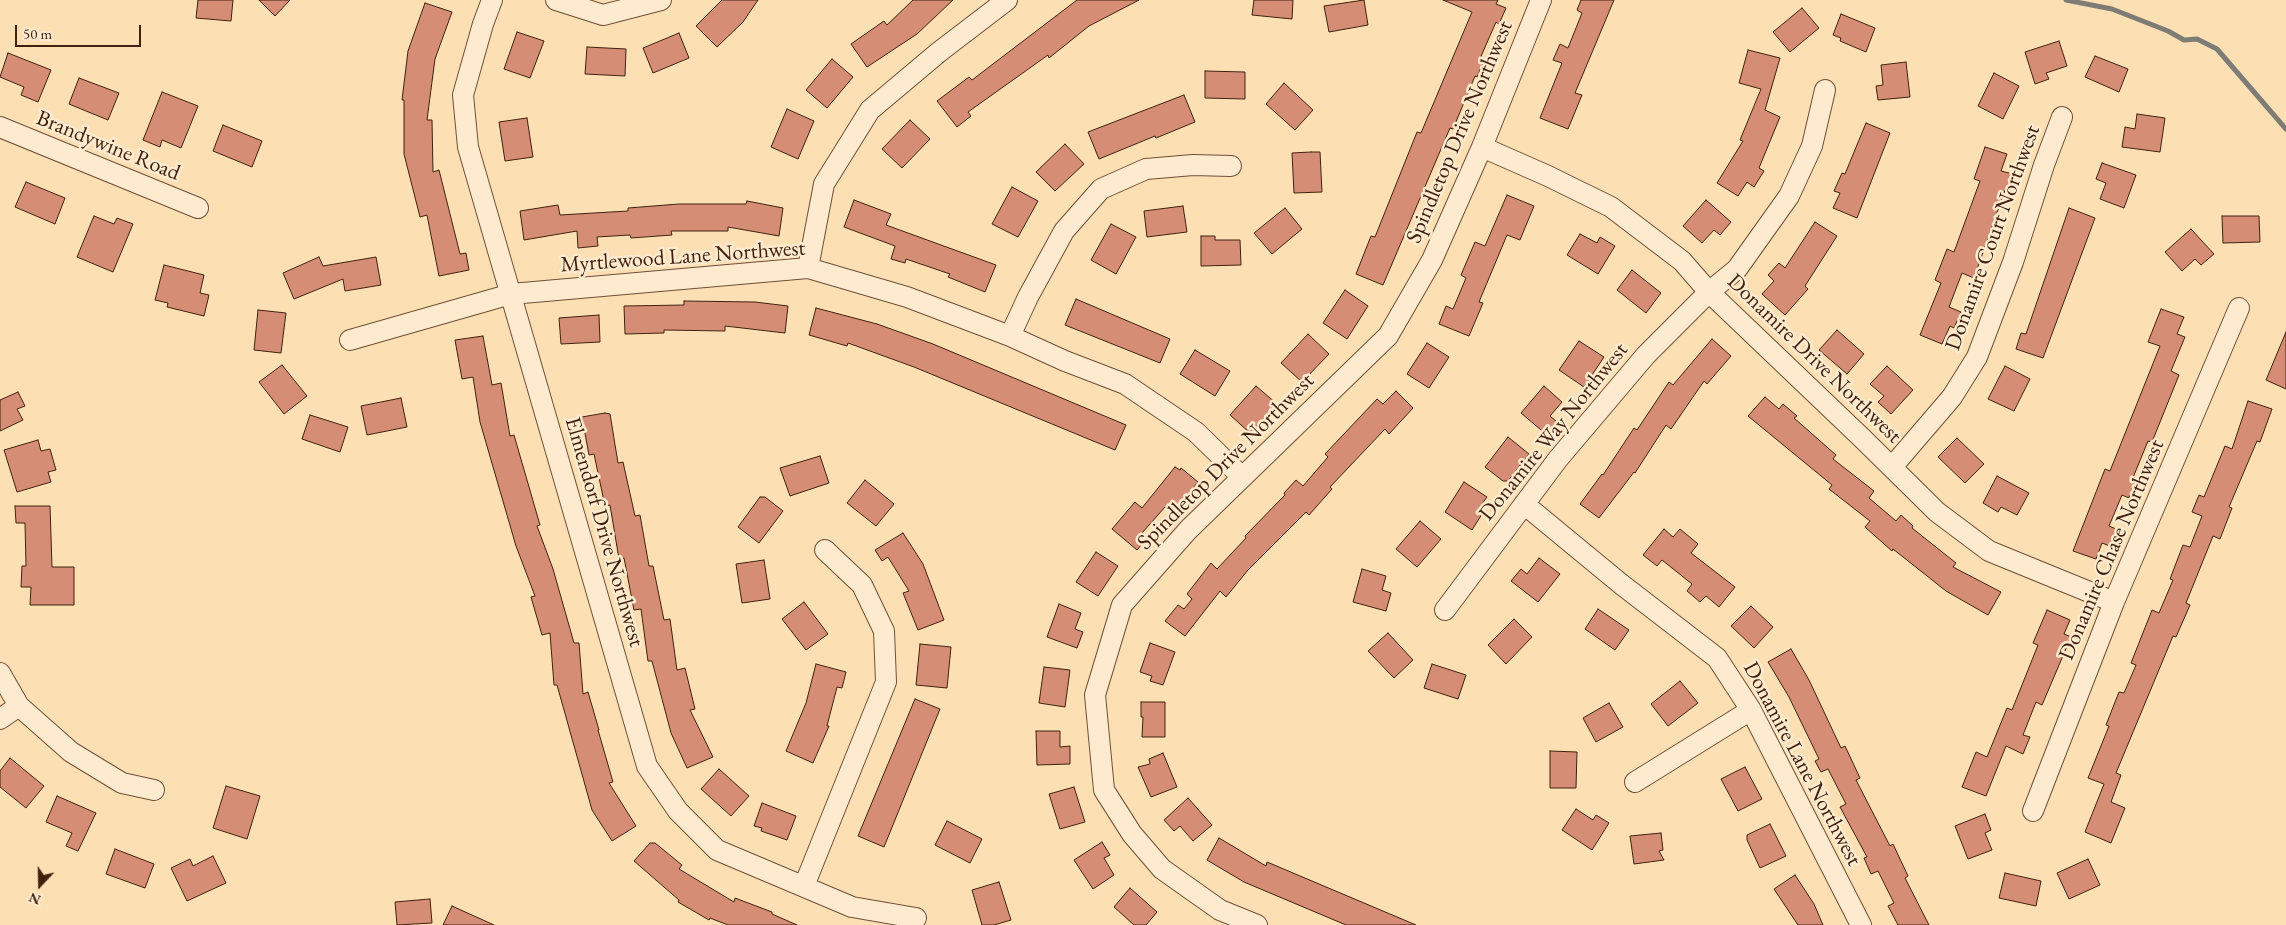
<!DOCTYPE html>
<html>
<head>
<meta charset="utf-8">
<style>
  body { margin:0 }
  #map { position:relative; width:2286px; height:925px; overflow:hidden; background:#fddfb4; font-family:"EB Garamond",serif }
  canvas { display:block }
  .north { position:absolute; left:15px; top:860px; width:50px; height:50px; -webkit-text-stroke:4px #feeace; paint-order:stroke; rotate:201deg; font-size:14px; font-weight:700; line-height:20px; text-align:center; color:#40210e }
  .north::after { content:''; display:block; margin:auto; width:18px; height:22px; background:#40210e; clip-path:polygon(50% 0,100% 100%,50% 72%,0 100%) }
  .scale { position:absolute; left:15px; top:25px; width:126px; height:22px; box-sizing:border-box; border:2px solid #40210e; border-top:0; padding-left:6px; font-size:15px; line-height:18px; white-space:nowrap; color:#40210e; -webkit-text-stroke:4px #feeace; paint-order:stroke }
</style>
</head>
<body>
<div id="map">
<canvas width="2286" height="925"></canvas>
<div class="north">N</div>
<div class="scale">50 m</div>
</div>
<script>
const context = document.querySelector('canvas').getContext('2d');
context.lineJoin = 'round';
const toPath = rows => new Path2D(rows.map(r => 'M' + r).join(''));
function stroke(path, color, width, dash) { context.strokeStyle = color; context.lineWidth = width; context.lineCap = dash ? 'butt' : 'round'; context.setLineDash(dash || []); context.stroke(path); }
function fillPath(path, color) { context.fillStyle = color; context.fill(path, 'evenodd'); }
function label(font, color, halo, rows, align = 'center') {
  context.font = font + ' "EB Garamond",serif'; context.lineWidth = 5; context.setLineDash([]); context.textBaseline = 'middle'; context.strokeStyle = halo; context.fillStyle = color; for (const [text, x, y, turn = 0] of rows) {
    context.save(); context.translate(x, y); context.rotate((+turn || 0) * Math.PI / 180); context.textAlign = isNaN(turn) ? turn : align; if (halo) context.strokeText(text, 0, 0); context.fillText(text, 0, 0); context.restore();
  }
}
const stream = toPath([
  [2066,0,2112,9,2168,31,2184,40,2197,39,2217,49,2286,129]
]);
const building = toPath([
  [198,0,233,0,231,21,196,18,198,0],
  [259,0,290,0,275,16,259,0],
  [722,0,758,0,743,22,717,47,696,26,722,0],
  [913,0,953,0,917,34,867,67,851,44,884,21,887,25,913,0],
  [1077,0,1139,0,1089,26,1049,58,1048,55,968,112,971,116,957,127,937,101,969,77,972,80,1077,0],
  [1254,0,1293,0,1292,19,1252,15,1254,0],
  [1364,0,1368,25,1329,32,1324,6,1364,0],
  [1443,0,1498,0,1496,4,1506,8,1499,24,1496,22,1479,61,1483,63,1477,77,1475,76,1453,129,1450,128,1383,285,1356,274,1371,236,1375,237,1417,132,1421,133,1472,12,1443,0],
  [1581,0,1614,0,1575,93,1582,95,1568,129,1540,118,1562,63,1553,60,1560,44,1568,48,1582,13,1577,10,1581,0],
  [425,3,452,12,435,59,427,120,432,120,433,172,439,170,460,254,466,253,469,270,439,276,427,215,420,217,404,154,404,100,402,100,408,51,425,3],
  [1802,8,1819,28,1790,52,1773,32,1802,8],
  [1841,14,1875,28,1866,52,1840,41,1841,38,1833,35,1841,14],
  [517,32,544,41,530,78,504,69,517,32],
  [679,33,689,58,653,73,643,48,679,33],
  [2059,41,2067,66,2046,73,2049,79,2035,84,2025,52,2059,41],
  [587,47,626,49,625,76,585,74,587,47],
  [1748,50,1780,58,1765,110,1780,117,1759,168,1764,171,1754,187,1747,182,1738,196,1717,183,1743,141,1740,140,1761,89,1739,83,1748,50],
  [8,53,51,70,38,102,21,95,24,87,0,77,8,53],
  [2095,56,2128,69,2119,92,2085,77,2095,56],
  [832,59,853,77,827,108,806,90,832,59],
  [1906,62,1910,97,1878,100,1876,86,1883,85,1881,65,1906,62],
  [1205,71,1245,72,1245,99,1205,98,1205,71],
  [1994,73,2019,86,2003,119,1978,106,1994,73],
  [79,78,119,93,108,120,69,104,79,78],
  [1284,83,1313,110,1295,130,1266,104,1284,83],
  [162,92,198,106,181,148,162,140,160,147,143,140,162,92],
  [1184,95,1195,122,1156,138,1155,136,1099,159,1088,132,1184,95],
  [787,109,814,121,798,159,771,147,787,109],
  [2137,114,2165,118,2160,152,2122,147,2125,127,2135,129,2137,114],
  [527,118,533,157,505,161,499,122,527,118],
  [910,120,930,139,902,168,882,149,910,120],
  [1866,123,1890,133,1857,218,1833,208,1840,193,1834,191,1842,173,1845,174,1866,123],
  [223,125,262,141,252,167,213,151,223,125],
  [1065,144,1084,164,1055,191,1036,172,1065,144],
  [1985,147,2007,154,2001,171,2013,174,2007,191,2005,190,1974,278,1962,273,1949,307,1961,312,1954,328,1950,326,1942,344,1920,335,1941,283,1935,280,1947,249,1954,252,1980,181,1974,179,1985,147],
  [1311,152,1320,152,1322,192,1294,193,1292,153,1311,152],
  [2102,163,2136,175,2124,208,2100,199,2106,183,2096,179,2102,163],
  [26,182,65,198,55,224,15,207,26,182],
  [1012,187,1038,201,1018,237,992,224,1012,187],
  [1507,195,1534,206,1520,240,1507,235,1479,302,1483,303,1469,336,1439,324,1446,306,1453,309,1466,278,1461,275,1475,242,1485,246,1507,195],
  [854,200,891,214,886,225,996,265,985,292,948,277,950,274,906,259,905,263,891,259,895,246,844,227,854,200],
  [1706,200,1731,222,1720,235,1714,230,1702,243,1683,226,1706,200],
  [747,201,783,208,779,236,728,227,728,231,671,231,672,235,631,238,630,235,597,237,598,246,578,248,577,231,524,240,520,211,558,205,560,215,628,211,628,208,679,204,746,204,747,201],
  [1183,206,1187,232,1147,237,1144,211,1183,206],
  [1285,208,1302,229,1272,254,1254,233,1285,208],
  [2069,208,2095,218,2043,358,2016,349,2021,333,2026,334,2069,208],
  [94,216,114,224,117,218,133,224,113,272,77,257,94,216],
  [2222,216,2259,216,2260,242,2223,243,2222,216],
  [1815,222,1837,236,1805,286,1808,289,1785,315,1762,294,1774,281,1768,275,1779,263,1785,268,1815,222],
  [1111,224,1136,237,1116,274,1091,260,1111,224],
  [2191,229,2214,254,2201,265,2195,259,2182,271,2165,252,2191,229],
  [1580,234,1597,243,1600,237,1615,246,1598,274,1567,255,1580,234],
  [1201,236,1215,236,1215,240,1240,240,1241,265,1201,266,1201,236],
  [319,257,323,266,376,257,381,285,345,291,343,279,294,299,283,273,319,257],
  [164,265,204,275,200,293,209,295,204,316,167,307,168,303,155,300,164,265],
  [1632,270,1661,293,1646,313,1617,290,1632,270],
  [1345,290,1368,306,1347,339,1323,323,1345,290],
  [1076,299,1170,339,1160,363,1065,325,1076,299],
  [684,301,755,302,788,306,785,333,725,326,725,331,664,330,664,333,625,334,624,306,684,305,684,301],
  [816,308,877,324,933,344,1126,425,1115,450,914,367,848,343,847,346,809,335,816,308],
  [2161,309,2184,317,2177,334,2185,337,2171,371,2179,375,2152,442,2148,441,2132,480,2135,481,2129,498,2122,495,2109,526,2116,529,2110,546,2102,543,2096,559,2073,551,2105,469,2110,471,2160,346,2148,342,2161,309],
  [258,310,286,313,281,353,254,350,258,310],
  [599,315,600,342,561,344,559,318,599,315],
  [1837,330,1864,354,1847,374,1819,350,1837,330],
  [2286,332,2286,389,2266,380,2286,332],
  [1308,334,1329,354,1302,382,1281,363,1308,334],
  [483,336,492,385,501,383,510,436,514,435,540,525,537,526,553,569,574,643,579,643,583,694,588,692,599,730,598,730,613,782,609,783,636,826,612,841,592,810,557,685,554,685,550,633,542,635,531,597,535,596,516,546,480,422,473,377,462,379,455,340,483,336],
  [1712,339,1731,356,1707,384,1704,381,1671,429,1666,425,1635,473,1634,472,1599,518,1580,504,1602,474,1603,475,1634,428,1637,430,1669,382,1673,385,1712,339],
  [1579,341,1604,357,1584,387,1559,370,1579,341],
  [1427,343,1449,357,1429,388,1407,374,1427,343],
  [1195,350,1230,371,1215,396,1180,374,1195,350],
  [282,365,307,396,284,414,259,382,282,365],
  [1887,366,1913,390,1891,414,1878,402,1884,396,1870,384,1887,366],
  [2005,366,2030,379,2014,411,1988,399,2005,366],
  [1256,386,1277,404,1250,433,1230,415,1256,386],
  [1544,386,1562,402,1550,416,1557,422,1547,435,1521,413,1544,386],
  [1396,391,1413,408,1389,434,1385,429,1330,487,1332,489,1309,515,1306,512,1248,570,1226,597,1220,591,1185,636,1165,621,1178,605,1184,609,1192,599,1187,594,1211,563,1217,569,1246,538,1245,536,1285,495,1284,493,1296,480,1303,486,1328,457,1325,454,1377,399,1383,404,1396,391],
  [18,392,25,406,17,409,23,420,0,431,0,400,18,392],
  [1765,397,1779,409,1783,404,1797,416,1794,418,1836,455,1833,459,1874,491,1869,498,1896,521,1901,515,1913,526,1912,528,1956,563,1953,567,2001,592,1988,615,1946,591,1893,549,1892,551,1865,527,1870,521,1829,489,1832,485,1748,416,1765,397],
  [401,398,407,427,367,435,361,406,401,398],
  [2248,401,2272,409,2260,442,2257,441,2229,507,2232,508,2220,539,2213,536,2186,603,2190,605,2176,637,2173,636,2116,773,2121,775,2111,802,2125,808,2111,843,2085,832,2104,784,2088,778,2109,726,2106,725,2119,692,2124,693,2136,665,2131,663,2152,610,2159,613,2173,580,2170,579,2183,545,2190,547,2202,516,2192,512,2199,495,2204,497,2225,446,2232,449,2248,401],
  [605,413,610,414,618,463,623,462,635,516,640,515,649,566,653,566,664,620,670,619,677,670,685,668,695,709,690,710,713,757,687,768,671,733,652,661,648,661,641,609,634,610,624,558,619,559,610,505,605,506,594,454,589,455,582,417,605,413],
  [310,415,348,427,340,452,302,439,310,415],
  [1508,437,1529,454,1508,481,1503,481,1485,467,1508,437],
  [1957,438,1984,464,1965,483,1938,457,1957,438],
  [38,440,41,451,50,449,56,470,48,472,51,482,17,492,4,450,38,440],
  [820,456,829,483,790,496,780,468,820,456],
  [1175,467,1180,470,1181,468,1198,482,1173,513,1165,507,1142,533,1147,538,1137,550,1112,529,1135,502,1142,508,1175,467],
  [1997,476,2029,493,2017,515,2001,507,1998,512,1983,503,1997,476],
  [865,480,894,504,876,526,847,503,865,480],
  [1464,482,1487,497,1477,511,1482,514,1472,530,1445,512,1464,482],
  [760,497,765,497,783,511,759,543,738,527,760,497],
  [15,506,50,506,52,567,74,567,74,605,30,605,31,587,21,587,22,566,26,566,25,523,16,523,15,506],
  [1420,521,1441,539,1417,567,1396,549,1420,521],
  [1664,529,1673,537,1680,529,1698,544,1691,553,1735,587,1719,607,1706,596,1700,602,1687,591,1692,584,1662,560,1657,566,1643,555,1664,529],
  [903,533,923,564,944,620,918,630,903,593,909,591,888,557,882,561,875,550,903,533],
  [1096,552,1118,566,1098,596,1076,582,1096,552],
  [1539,558,1560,574,1538,602,1511,581,1521,569,1527,574,1539,558],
  [764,560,770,599,742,603,736,564,764,560],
  [1362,569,1386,576,1382,590,1391,593,1386,611,1353,602,1362,569],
  [804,602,828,634,806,650,782,619,804,602],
  [1059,604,1081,613,1075,629,1083,632,1077,648,1047,637,1059,604],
  [1751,606,1773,627,1754,648,1731,626,1751,606],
  [1598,609,1629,630,1615,650,1585,629,1598,609],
  [2047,610,2070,620,2064,634,2071,637,2042,705,2036,702,2023,735,2030,737,2023,754,2006,746,1986,796,1962,787,1976,752,1987,757,2007,708,2012,710,2038,645,2033,643,2047,610],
  [1514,619,1532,637,1506,664,1488,645,1514,619],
  [1388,633,1413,660,1394,678,1368,651,1388,633],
  [1150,643,1175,652,1163,685,1150,681,1152,676,1140,672,1150,643],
  [920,644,951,647,947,688,916,685,920,644],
  [1791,649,1809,680,1841,748,1845,746,1860,778,1856,780,1890,846,1893,844,1908,876,1905,878,1929,925,1898,925,1888,906,1894,903,1878,871,1871,874,1864,858,1867,857,1840,807,1846,804,1828,769,1821,772,1815,761,1819,759,1789,697,1768,662,1791,649],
  [816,664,846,672,842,688,837,687,827,726,829,726,813,763,786,751,806,703,816,664],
  [1432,664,1466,675,1458,699,1424,688,1432,664],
  [1044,667,1070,670,1065,707,1039,703,1044,667],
  [1680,681,1698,703,1668,726,1651,704,1680,681],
  [915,699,940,709,884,847,858,836,915,699],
  [1141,702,1165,702,1165,737,1142,737,1143,717,1141,717,1141,702],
  [1609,703,1623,727,1596,742,1583,718,1609,703],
  [1036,731,1060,731,1060,747,1070,746,1070,764,1037,765,1036,731],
  [1550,751,1577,752,1576,788,1550,788,1550,751],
  [1163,753,1177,787,1151,797,1138,767,1150,764,1149,759,1163,753],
  [10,758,44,786,26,808,0,787,0,771,10,758],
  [1745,767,1762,799,1738,811,1721,779,1745,767],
  [719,769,749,796,731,816,701,789,719,769],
  [226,786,260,796,247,839,213,828,226,786],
  [1074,787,1085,822,1060,829,1049,794,1074,787],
  [57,796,96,813,78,851,66,846,72,833,46,822,57,796],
  [1188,798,1212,825,1193,841,1180,826,1174,831,1164,820,1188,798],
  [762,803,796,816,787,840,761,831,762,828,754,826,762,803],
  [1576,809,1593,820,1596,815,1609,823,1592,850,1562,830,1576,809],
  [1985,814,1991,830,1985,833,1992,850,1968,859,1955,826,1985,814],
  [947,821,982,839,970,863,935,845,947,821],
  [1770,824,1786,856,1760,868,1747,840,1747,835,1770,824],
  [1661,833,1663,850,1659,851,1664,860,1634,864,1630,836,1661,833],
  [1219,838,1266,866,1267,862,1416,925,1346,925,1244,882,1207,860,1219,838],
  [1102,842,1110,855,1104,858,1114,875,1093,889,1074,860,1102,842],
  [650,843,655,843,682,865,679,869,734,902,735,898,772,912,772,914,797,925,728,925,710,918,709,920,678,902,679,900,634,861,650,843],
  [115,849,154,864,145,888,106,874,115,849],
  [213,856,226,883,187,901,171,868,190,859,193,866,213,856],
  [2088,859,2100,885,2069,899,2057,873,2088,859],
  [2005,873,2041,881,2036,906,1999,898,2005,873],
  [1795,875,1814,904,1823,925,1798,925,1774,889,1795,875],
  [999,882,1011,920,994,925,982,925,972,890,999,882],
  [1130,888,1157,912,1146,925,1134,925,1114,907,1130,888],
  [430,899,432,923,397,925,395,902,430,899],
  [452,906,494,925,443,925,452,906]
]);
const street = toPath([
  [492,0,483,24,463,95,468,147,647,766,678,811,717,850,852,907,916,918],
  [556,0,603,15,661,0],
  [0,127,198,208],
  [1482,147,1548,176,1611,207,1682,261,1709,292,1863,439,1937,512,1989,551,2114,602],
  [808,268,824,184,870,110,939,52,1007,0],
  [1010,336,1028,297,1064,231,1101,189,1146,169,1193,165,1231,166],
  [350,340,511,294,808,268,907,297,1010,336,1065,361,1125,384,1196,432,1242,477],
  [1892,467,1952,397,1977,357,2013,262,2044,165,2062,117],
  [1524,504,1621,584,1717,658,1751,710,1861,925],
  [1445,610,1558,459,1646,355,1709,292,1737,269,1789,196,1812,146,1825,90],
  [0,673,19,706,71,752,122,783,154,790],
  [0,719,19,706],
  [1635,782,1751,710],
  [2033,811,2114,602,2239,308],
  [804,886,886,682,884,631,862,585,825,550],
  [1257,925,1220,910,1162,869,1132,834,1104,790,1095,695,1122,605,1188,530,1388,336,1432,260,1482,147,1541,0]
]);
const streetNames = [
  ["Spindletop Drive Northwest",1460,132,-67],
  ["Brandywine Road",108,146,22],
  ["Donamire Court Northwest",1993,238,-70],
  ["Myrtlewood Lane Northwest",683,257,-4],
  ["Donamire Drive Northwest",1814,359,44],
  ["Donamire Way Northwest",1554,432,-51],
  ["Spindletop Drive Northwest",1226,462,-45],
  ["Elmendorf Drive Northwest",604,532,74],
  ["Donamire Chase Northwest",2112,550,-67],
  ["Donamire Lane Northwest",1802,764,62]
];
stroke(stream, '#7d7c75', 5);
fillPath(building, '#d58e75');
stroke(building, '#40210e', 1);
stroke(street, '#6f5038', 22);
stroke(street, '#feeace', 20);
label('22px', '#40210e', '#feeace', streetNames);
</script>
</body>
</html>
